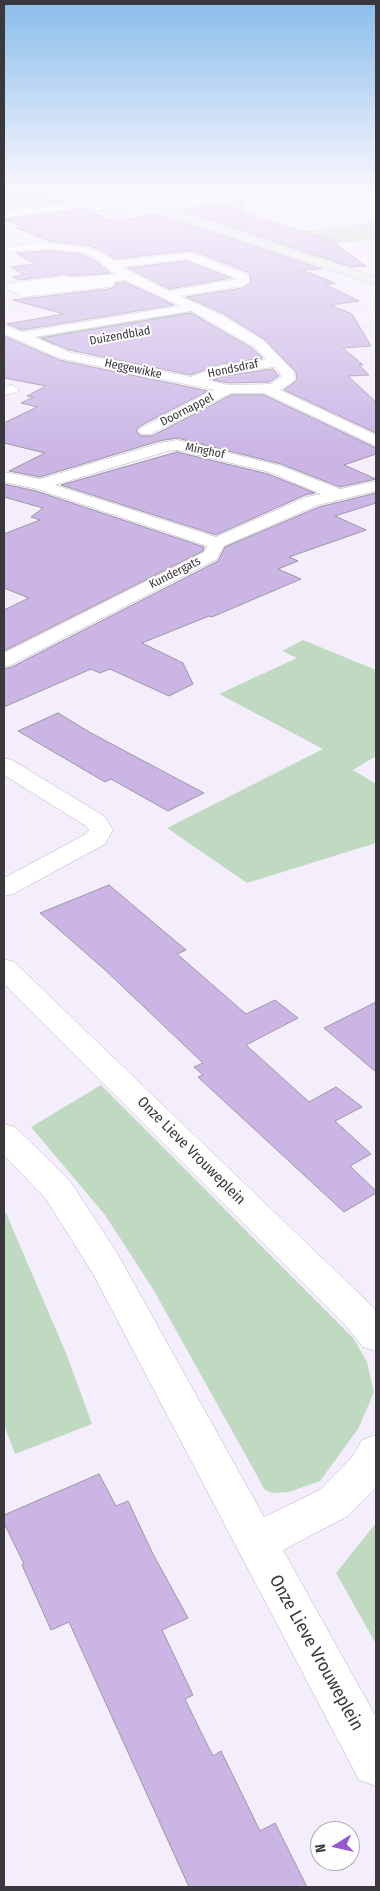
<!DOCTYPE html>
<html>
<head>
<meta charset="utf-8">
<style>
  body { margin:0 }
  #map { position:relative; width:380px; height:1891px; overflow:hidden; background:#f4eefc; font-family:"Fira Sans Condensed",sans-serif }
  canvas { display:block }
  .frame { position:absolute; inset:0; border:5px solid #3a373d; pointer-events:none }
  .north { position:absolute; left:310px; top:1821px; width:50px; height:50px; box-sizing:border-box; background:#fefefe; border:1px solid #b0aeb1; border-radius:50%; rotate:261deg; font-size:14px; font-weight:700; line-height:20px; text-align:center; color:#3a373d }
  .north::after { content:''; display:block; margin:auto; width:18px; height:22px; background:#9459d0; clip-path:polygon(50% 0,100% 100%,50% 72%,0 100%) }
</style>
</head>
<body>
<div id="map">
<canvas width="380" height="1891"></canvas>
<div class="frame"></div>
<div class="north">N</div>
</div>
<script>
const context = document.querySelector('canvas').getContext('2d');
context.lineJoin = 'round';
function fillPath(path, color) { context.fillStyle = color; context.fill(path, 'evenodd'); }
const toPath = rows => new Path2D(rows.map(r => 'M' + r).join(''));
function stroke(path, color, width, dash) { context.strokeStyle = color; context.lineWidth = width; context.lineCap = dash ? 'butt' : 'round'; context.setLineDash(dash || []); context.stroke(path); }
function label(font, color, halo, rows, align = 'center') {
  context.font = font + ' "Fira Sans Condensed",sans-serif'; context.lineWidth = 4; context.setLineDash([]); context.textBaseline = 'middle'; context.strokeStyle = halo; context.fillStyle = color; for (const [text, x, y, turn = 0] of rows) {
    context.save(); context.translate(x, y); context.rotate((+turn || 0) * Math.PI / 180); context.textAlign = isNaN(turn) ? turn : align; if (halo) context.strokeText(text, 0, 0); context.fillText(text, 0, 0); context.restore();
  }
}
const industrial = toPath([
  [4,189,96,189,98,190,89,191,82,196,4,207]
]);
const green = toPath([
  [376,222,376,239,330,245,266,236],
  [190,311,206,319,54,345,33,337],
  [303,640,376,670,376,756,353,770,376,784,376,843,247,883,167,828,323,749,219,694,297,658,282,651],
  [101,1085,354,1339,367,1362,374,1392,358,1429,320,1481,289,1492,273,1493,265,1490,153,1289,105,1215,31,1127],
  [6,1213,66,1353,92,1424,15,1454,4,1425,4,1214],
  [376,1523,376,1644,336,1573]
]);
const stream = toPath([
  [115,209,141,213,139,214,115,211,76,213,115,209],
  [22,218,23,220,4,223,4,221,22,218]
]);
const building = toPath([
  [4,189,36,189,67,202,4,209,4,189],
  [245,200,243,213,329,239,366,266,351,267,181,210,245,200],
  [85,209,109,219,121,217,127,219,158,214,322,269,302,270,335,283,326,285,359,301,331,305,352,314,371,346,343,348,363,365,359,365,369,375,348,376,376,402,376,433,284,390,297,380,296,372,264,339,224,314,186,297,243,288,251,283,250,273,196,252,186,251,114,259,101,250,86,245,49,241,16,228,22,227,4,219,85,209],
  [49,251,80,254,91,258,111,273,71,276,65,274,20,280,13,277,24,275,11,267,35,264,16,253,49,251],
  [186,261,231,278,169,289,128,268,186,261],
  [125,282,174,305,22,330,7,324,64,314,13,300,109,289,115,287,116,283,125,282],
  [191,313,252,348,263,358,220,364,191,375,69,350,41,338,191,313],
  [4,336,59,360,208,391,140,426,136,431,141,436,152,436,231,395,264,395,376,448,376,454,344,465,376,479,340,487,281,464,177,438,159,441,40,477,9,471,45,453,4,443,4,423,37,407,21,403,33,397,27,396,46,386,4,378,4,336],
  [273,369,279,376,270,382,228,383,213,380,223,376,273,369],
  [177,452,268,474,315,493,305,495,216,535,61,485,177,452],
  [4,484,36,491,204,547,203,551,4,651,4,610,29,598,4,588,4,534,40,520,31,517,43,508,4,497,4,484],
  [376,493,376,503,335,516,366,530,289,557,298,561,278,569,301,579,212,617,209,616,142,643,183,663,193,684,169,696,110,669,100,673,91,669,4,707,4,669,12,667,218,561,225,547,319,507,376,493],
  [58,713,91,733,204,793,168,811,111,779,105,782,18,731,58,713],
  [109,885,186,950,177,954,246,1014,275,1000,298,1018,246,1045,309,1102,336,1087,362,1107,335,1121,371,1154,350,1166,376,1191,376,1193,344,1212,198,1077,203,1075,194,1067,203,1063,103,968,40,913,109,885],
  [376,1002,376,1072,324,1028,376,1002],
  [99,1474,116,1506,128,1501,153,1554,188,1618,162,1630,193,1695,185,1699,200,1730,213,1756,221,1751,260,1831,275,1823,307,1887,189,1887,69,1622,51,1630,22,1565,24,1564,4,1523,4,1515,99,1474]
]);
const minor = toPath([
  [271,189,301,189,296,192,206,203,201,200,206,197,271,189],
  [365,189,375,189,376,210,371,207,365,189],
  [125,197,129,198,129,202,4,217,4,211,125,197],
  [49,243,85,247,100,252,114,261,186,253,195,254,249,275,250,281,243,286,180,296,223,316,263,340,294,372,295,379,293,382,280,390,376,435,376,446,264,393,231,393,151,434,141,434,138,431,141,428,214,390,59,358,4,334,4,325,22,332,180,306,125,280,115,281,113,286,109,287,22,297,9,290,7,287,9,284,13,283,65,276,71,278,116,274,92,256,80,252,49,249,4,252,4,246,49,243],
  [186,259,238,279,169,291,122,267,186,259],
  [191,311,253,346,267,359,220,366,191,377,68,352,35,337,191,311],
  [274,367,280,373,281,377,271,384,228,385,207,380,223,374,274,367],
  [12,385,19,389,17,392,4,395,4,387,12,385],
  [177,440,281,466,340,489,376,481,376,491,318,505,224,546,217,559,11,665,4,667,4,653,204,552,207,546,37,489,4,482,4,472,40,479,160,443,177,440],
  [177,450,269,472,321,494,306,497,216,537,55,485,168,451,177,450],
  [4,758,12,760,104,816,113,830,105,844,13,894,4,896,4,878,86,834,89,830,86,826,4,775,4,758],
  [4,959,14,962,372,1306,376,1311,376,1351,363,1347,346,1326,4,984,4,959],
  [4,1124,15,1127,70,1181,117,1253,264,1517,320,1490,352,1457,362,1440,376,1435,376,1487,348,1516,283,1550,376,1717,376,1786,359,1780,92,1272,46,1199,4,1155,4,1124]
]);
const secondary = toPath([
  [122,189,144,189,124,195,132,198,151,199,170,195,151,189,251,189,246,192,181,196,174,201,157,204,376,277,376,285,152,210,143,205,130,204,114,198,114,194,122,189]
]);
const farStreetnames = [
  ["Duizendblad",120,336,-10],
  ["Heggewikke",133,369,12],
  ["Hondsdraf",233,369,-12],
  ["Doornappel",187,410,-27],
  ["Minghof",205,451,12],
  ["Kundergats",175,573,-27]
];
const streetNames = [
  ["Onze Lieve Vrouweplein",191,1151,45]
];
const nearStreetnames = [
  ["Onze Lieve Vrouweplein",316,1653,61]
];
fillPath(industrial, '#f9dfe8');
fillPath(green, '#bfdac0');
fillPath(stream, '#9acaec');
fillPath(building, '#cab5e5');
stroke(building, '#9c96a3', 1);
stroke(minor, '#bab4c2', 1);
stroke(secondary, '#bab4c2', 1);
fillPath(minor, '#fff');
fillPath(secondary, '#e4efdd');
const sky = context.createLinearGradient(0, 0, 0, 454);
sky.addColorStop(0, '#89bdea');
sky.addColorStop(0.42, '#faf7fe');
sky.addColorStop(1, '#faf7fe00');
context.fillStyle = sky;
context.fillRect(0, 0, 380, 454);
label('12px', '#3a373d', '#fefefe', farStreetnames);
label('15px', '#3a373d', '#fefefe', streetNames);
label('18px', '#3a373d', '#fefefe', nearStreetnames);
</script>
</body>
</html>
